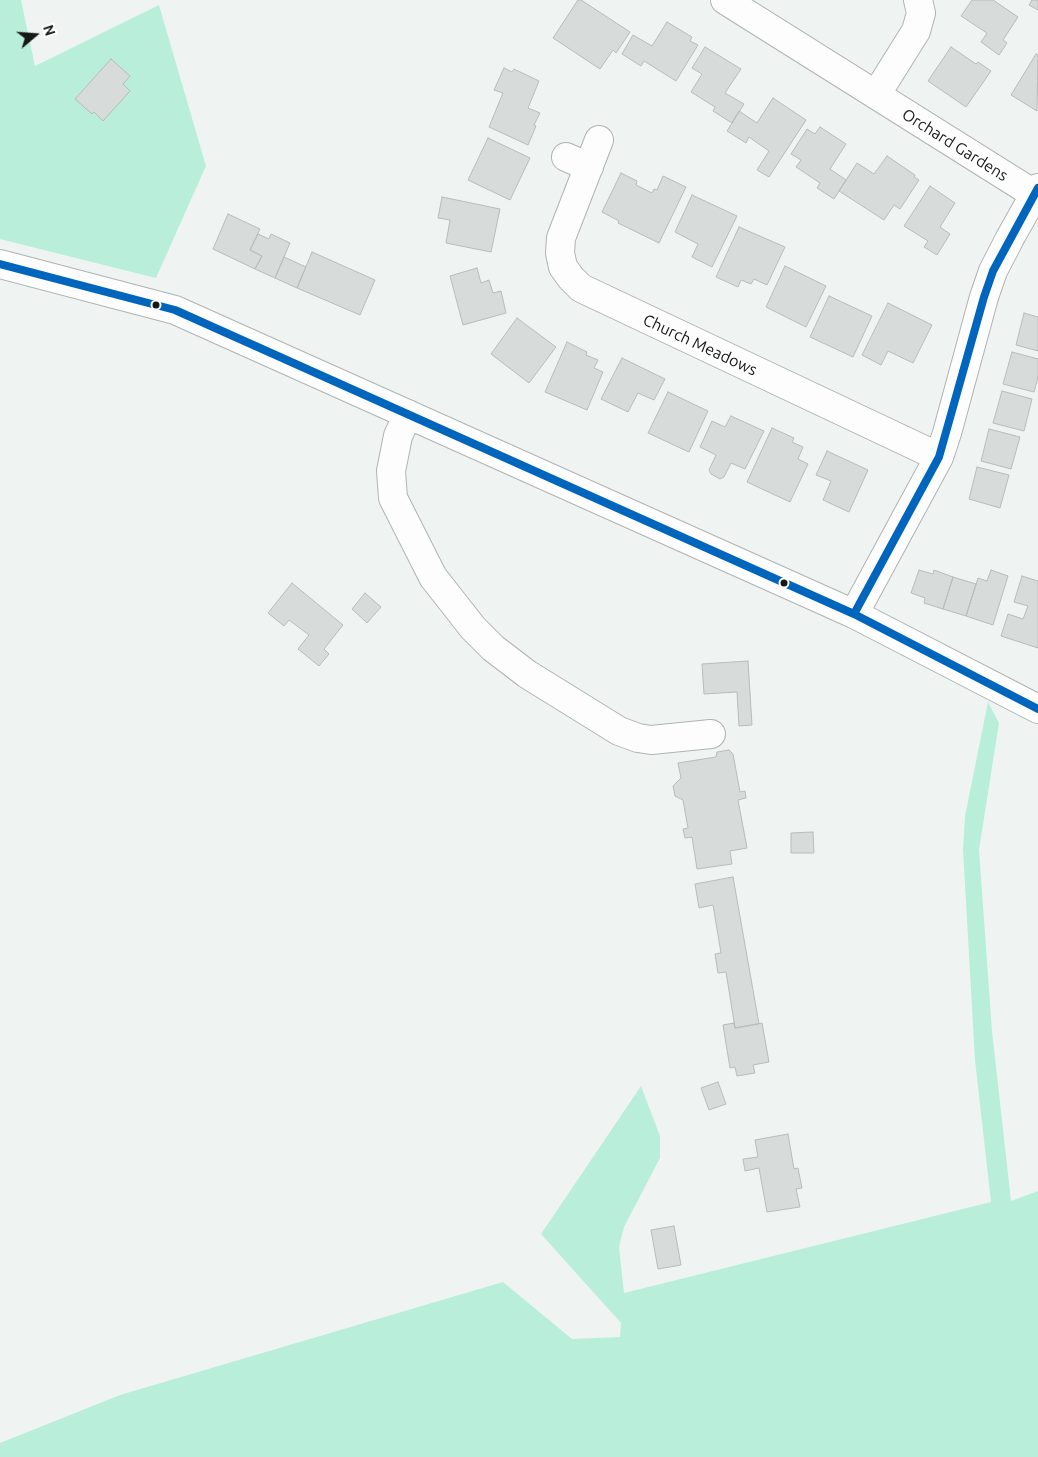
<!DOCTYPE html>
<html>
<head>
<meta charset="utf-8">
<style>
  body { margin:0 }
  #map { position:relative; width:1038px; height:1457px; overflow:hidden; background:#eff4f2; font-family:Ubuntu,sans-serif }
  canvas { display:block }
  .north { position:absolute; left:10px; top:10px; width:50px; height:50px; -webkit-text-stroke:4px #fff; paint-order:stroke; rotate:72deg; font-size:14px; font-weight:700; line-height:20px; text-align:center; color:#151817 }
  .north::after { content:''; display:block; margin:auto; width:18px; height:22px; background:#151817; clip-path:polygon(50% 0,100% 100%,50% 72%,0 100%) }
</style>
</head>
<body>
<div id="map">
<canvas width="1038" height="1457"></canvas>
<div class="north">N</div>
</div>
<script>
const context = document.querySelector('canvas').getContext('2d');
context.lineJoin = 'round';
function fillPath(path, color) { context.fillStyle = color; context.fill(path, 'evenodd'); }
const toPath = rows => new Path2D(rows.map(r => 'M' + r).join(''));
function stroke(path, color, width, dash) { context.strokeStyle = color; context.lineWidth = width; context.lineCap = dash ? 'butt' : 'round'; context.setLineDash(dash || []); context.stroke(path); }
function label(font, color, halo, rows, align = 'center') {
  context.font = font + ' Ubuntu,sans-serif'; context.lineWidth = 4; context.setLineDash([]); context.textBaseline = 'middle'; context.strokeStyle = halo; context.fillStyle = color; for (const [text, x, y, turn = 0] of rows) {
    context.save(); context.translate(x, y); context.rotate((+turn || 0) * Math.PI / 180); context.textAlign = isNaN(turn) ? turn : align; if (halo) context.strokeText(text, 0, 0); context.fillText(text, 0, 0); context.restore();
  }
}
const green = toPath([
  [0,0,21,0,35,66,159,5,206,166,156,278,0,239],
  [988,702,999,723,979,850,992,1031,1011,1201,1038,1191,1038,1457,0,1457,0,1443,120,1395,503,1282,572,1339,620,1337,621,1323,541,1234,641,1086,660,1136,660,1158,624,1227,619,1247,624,1293,991,1202,975,1060,963,850,965,816]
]);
const building = toPath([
  [578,0,581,0,630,32,616,53,613,50,600,69,553,38,578,0],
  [972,0,993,0,1018,17,1003,40,1007,43,999,55,981,42,987,33,961,16,972,0],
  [1032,0,1038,0,1038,10,1029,5,1032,0],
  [667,22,692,37,690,41,698,45,676,81,644,61,641,66,622,54,633,35,652,46,667,22],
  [705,47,741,69,725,93,744,104,732,123,713,111,715,107,691,92,702,74,692,68,705,47],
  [951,47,976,64,978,62,991,71,966,107,928,81,951,47],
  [1036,54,1038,55,1037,111,1011,95,1036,54],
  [111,59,130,76,123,84,130,91,103,121,94,112,92,114,75,99,111,59],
  [504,68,512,72,514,69,539,81,528,108,540,113,534,125,536,126,528,145,489,127,503,93,494,90,504,68],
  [773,98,806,120,769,177,757,170,769,151,749,137,746,143,727,131,739,111,757,123,773,98],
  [820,127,846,144,830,169,846,180,834,199,817,188,820,183,796,167,801,160,791,154,807,129,815,134,820,127],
  [488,138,530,158,510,200,468,180,488,138],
  [887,156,915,175,914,177,919,180,900,209,894,205,884,220,839,191,857,163,874,174,887,156],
  [621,173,637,181,636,185,652,193,654,189,657,190,663,176,686,187,659,243,618,223,619,221,602,212,621,173],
  [930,186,955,203,940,227,950,234,937,255,924,247,928,241,904,226,930,186],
  [692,195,737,216,712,267,692,257,698,244,675,232,692,195],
  [442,197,500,209,491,252,446,243,450,220,438,218,442,197],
  [228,214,260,229,250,250,262,256,255,269,213,249,228,214],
  [739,227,785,247,767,285,754,279,751,284,741,280,738,287,716,277,739,227],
  [258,234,269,239,271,234,290,243,275,278,255,269,262,256,250,250,258,234],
  [312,252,375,280,360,315,297,288,312,252],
  [284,257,306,267,297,288,275,278,284,257],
  [785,266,826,286,806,327,766,307,785,266],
  [477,268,481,283,489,280,493,293,501,291,506,313,463,325,450,276,477,268],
  [829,296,872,316,853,357,810,337,829,296],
  [888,303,932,325,913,363,888,351,881,365,862,355,888,303],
  [1024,313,1038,317,1038,351,1016,345,1024,313],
  [517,318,556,347,529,383,491,354,517,318],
  [567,342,587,352,586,355,598,360,594,368,603,372,587,410,545,392,567,342],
  [1012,352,1038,359,1038,377,1034,392,1003,384,1012,352],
  [622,358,665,379,654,400,638,393,628,412,601,399,622,358],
  [1002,391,1032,399,1024,431,993,423,1002,391],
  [668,392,708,411,689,452,648,433,668,392],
  [731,416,764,431,745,469,731,463,724,477,720,479,711,474,709,470,716,455,700,447,712,421,725,427,731,416],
  [772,428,794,438,792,442,803,447,798,459,808,464,790,502,747,482,772,428],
  [989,429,1020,437,1011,469,981,461,989,429],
  [827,451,868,470,849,512,823,500,831,481,816,475,827,451],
  [977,467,1009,475,1000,508,969,499,977,467],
  [919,570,933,574,934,570,953,577,943,609,924,603,925,598,911,593,919,570],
  [991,570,1008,576,993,625,966,616,978,578,987,581,991,570],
  [1022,576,1038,581,1038,648,1001,636,1008,614,1023,619,1028,606,1014,602,1022,576],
  [953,577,976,584,966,616,943,609,953,577],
  [292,583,343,625,324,649,329,654,319,666,298,649,309,635,289,620,284,626,268,613,292,583],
  [365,593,381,607,367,623,352,609,365,593],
  [748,661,752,725,739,726,737,692,704,694,702,664,748,661],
  [729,750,733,754,740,792,745,791,746,798,738,800,747,848,730,851,732,864,697,869,692,837,685,838,683,829,688,828,683,800,675,796,673,786,681,778,678,763,716,757,717,752,729,750],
  [813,832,814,853,791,853,791,833,813,832],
  [733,877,759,1024,735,1028,726,972,718,973,715,954,721,953,713,905,699,908,695,884,733,877],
  [734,1023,735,1028,762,1023,769,1062,753,1065,755,1073,737,1076,735,1067,730,1068,723,1025,734,1023],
  [718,1082,726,1104,709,1110,701,1088,718,1082],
  [788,1134,794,1169,798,1168,802,1188,796,1189,800,1207,767,1212,759,1168,745,1171,743,1159,758,1157,755,1140,788,1134],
  [674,1226,681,1265,658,1269,651,1230,674,1226]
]);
const minor = toPath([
  [725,0,1034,194],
  [876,95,916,31,921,13,918,0],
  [599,140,561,238,560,253,563,267,571,278,581,288,939,457],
  [566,157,589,167],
  [0,264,175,310,854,614,1038,709],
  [408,414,398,436,391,471,393,498,433,577,473,628,493,648,527,674,619,731,638,738,651,740,711,734],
  [854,614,939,457,947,433,984,297,993,271,1010,238,1038,188]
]);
const bus1 = toPath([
  [0,264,175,310,854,614,1038,709],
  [854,614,939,457,984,297,993,271,1038,188]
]);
const markers = [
  [156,305,4.5,"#151817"],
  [784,583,4.5,"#151817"]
];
const streetNames = [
  ["Orchard Gardens",955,145,32],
  ["Church Meadows",700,345,25]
];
fillPath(green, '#b9efda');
fillPath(building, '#d7dbd9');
stroke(building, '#b8bbba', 1);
stroke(minor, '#b0b3b2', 30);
stroke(minor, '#fdfdfd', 28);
stroke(bus1, '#0065bd', 8);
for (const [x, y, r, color] of markers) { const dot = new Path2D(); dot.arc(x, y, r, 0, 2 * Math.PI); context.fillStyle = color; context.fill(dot); stroke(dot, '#fff', 2); }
label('16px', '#151817', '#fff', streetNames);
</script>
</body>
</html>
